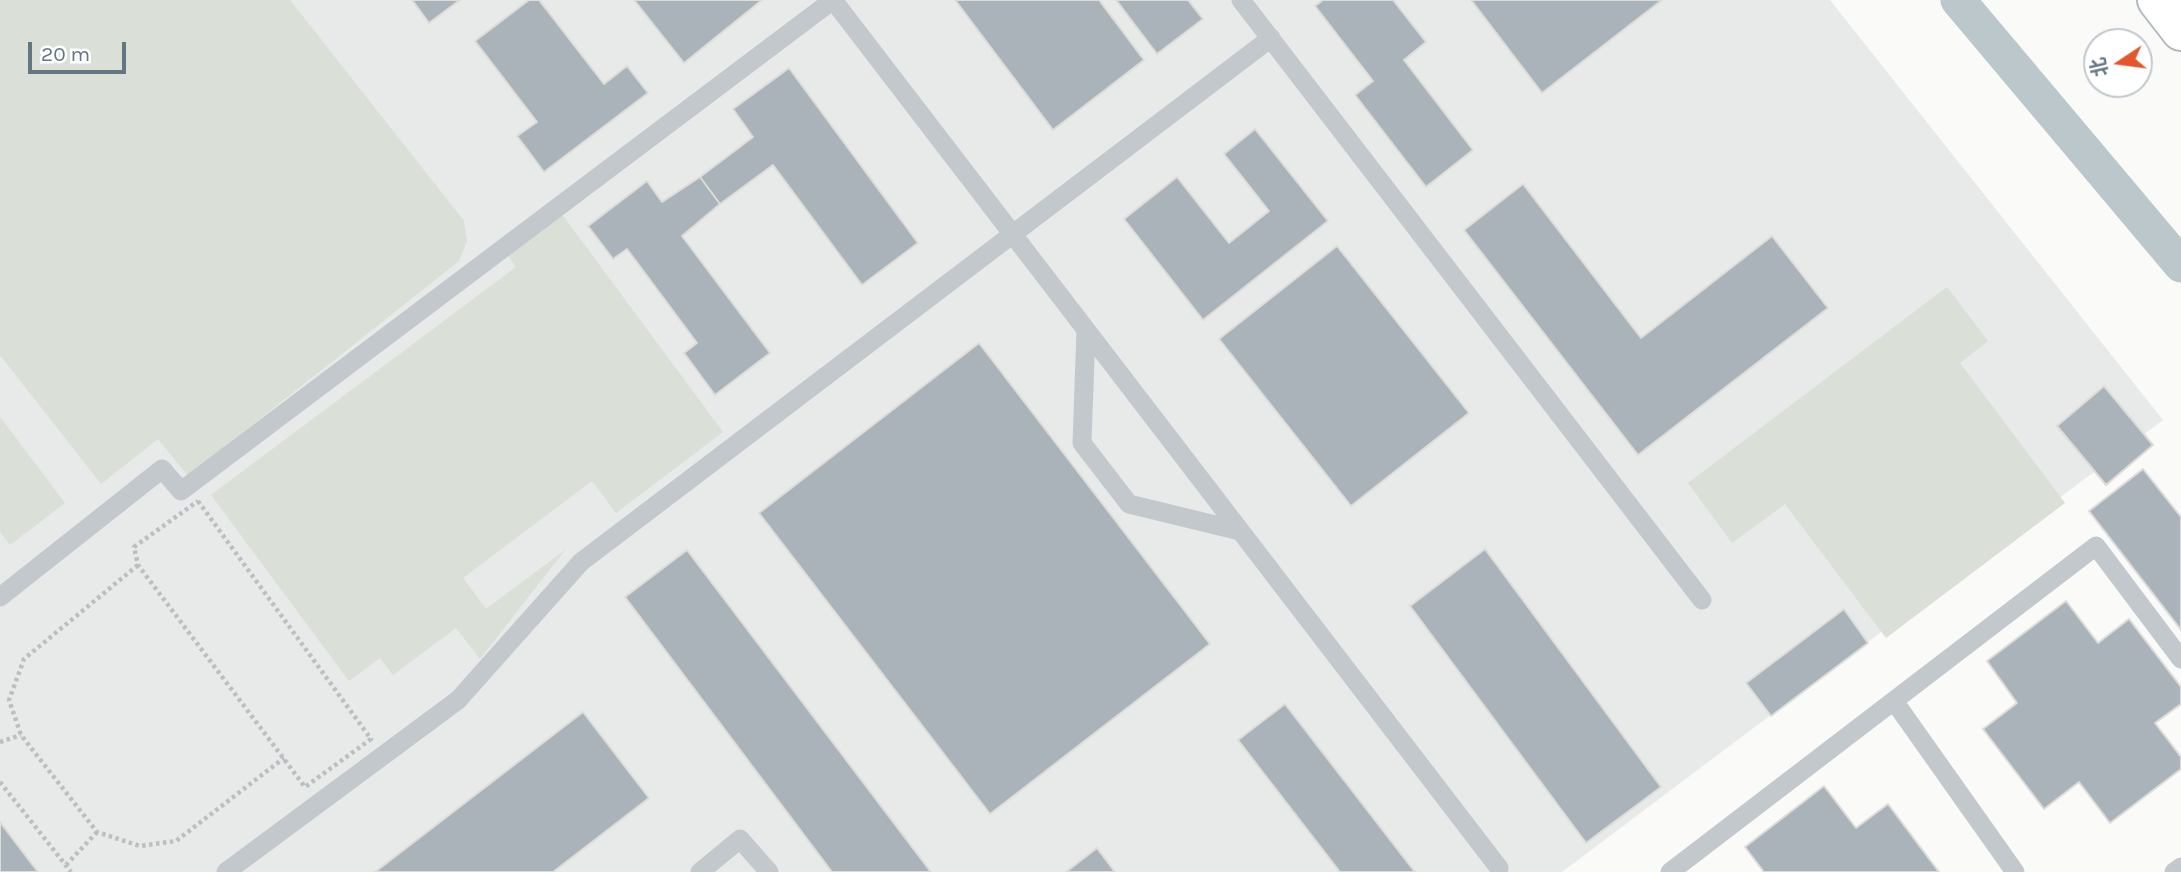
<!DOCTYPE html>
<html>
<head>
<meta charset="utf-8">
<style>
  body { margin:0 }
  #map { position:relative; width:2181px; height:872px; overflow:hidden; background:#fafaf8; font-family:Karla,"Noto Sans SC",sans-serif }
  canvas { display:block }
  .north { position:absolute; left:2083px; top:28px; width:70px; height:70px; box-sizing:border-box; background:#fff; border:2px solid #c1c8cd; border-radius:50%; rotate:257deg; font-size:19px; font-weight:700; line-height:28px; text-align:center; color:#657683 }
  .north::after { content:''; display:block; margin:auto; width:24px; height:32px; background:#e4572e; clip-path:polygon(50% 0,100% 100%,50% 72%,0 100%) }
  .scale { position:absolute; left:28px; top:42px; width:98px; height:32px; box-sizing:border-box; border:4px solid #657683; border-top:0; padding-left:9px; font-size:21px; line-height:24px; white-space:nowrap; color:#657683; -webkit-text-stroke:5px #fff; paint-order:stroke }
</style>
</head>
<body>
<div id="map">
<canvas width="2181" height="872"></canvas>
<div class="north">北</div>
<div class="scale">20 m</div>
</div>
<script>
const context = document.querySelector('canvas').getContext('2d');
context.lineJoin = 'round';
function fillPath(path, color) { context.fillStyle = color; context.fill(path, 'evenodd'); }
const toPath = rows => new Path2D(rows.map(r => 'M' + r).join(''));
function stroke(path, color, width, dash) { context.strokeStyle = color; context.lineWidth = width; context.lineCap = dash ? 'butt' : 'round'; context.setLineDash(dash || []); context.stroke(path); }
const built = toPath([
  [0,0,1830,0,2163,420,1562,872,0,872]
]);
const green = toPath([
  [0,0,290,0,464,221,467,241,459,261,188,476,158,439,101,484,0,355],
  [561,213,723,432,616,513,592,481,463,578,486,609,565,550,480,659,456,628,393,675,380,658,349,681,211,495,516,267,507,254],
  [1947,287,1988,341,1960,363,2065,503,1886,638,1785,504,1732,543,1688,483],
  [0,417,65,503,10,545,0,532]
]);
const canal = toPath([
  [1958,0,2181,265]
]);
const building = toPath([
  [412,0,460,0,429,23,412,0],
  [529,0,539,0,604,84,627,66,648,93,544,172,517,136,537,122,475,41,529,0],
  [634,0,762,0,684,63,634,0],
  [955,0,1099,0,1144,60,1053,130,955,0],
  [1116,0,1188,0,1203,19,1157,54,1116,0],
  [1323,0,1393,0,1426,42,1404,60,1473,150,1426,187,1355,95,1373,81,1315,6,1323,0],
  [1471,0,1662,0,1542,93,1471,0],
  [789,68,918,243,862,285,773,165,720,204,700,177,753,137,733,109,789,68],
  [1255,129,1328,221,1203,320,1124,219,1177,177,1229,243,1269,211,1224,154,1255,129],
  [700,177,720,204,682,236,770,353,715,395,684,353,697,343,627,249,613,259,588,226,647,181,662,202,700,177],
  [1523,184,1641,338,1772,236,1828,308,1638,455,1464,230,1523,184],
  [1337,246,1469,413,1351,506,1219,339,1337,246],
  [979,343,1210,644,990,814,759,513,979,343],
  [2104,386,2153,445,2106,485,2057,426,2104,386],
  [2143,469,2181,517,2181,630,2089,511,2143,469],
  [1485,549,1661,787,1586,843,1410,606,1485,549],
  [687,550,931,872,832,872,625,597,687,550],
  [2066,601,2098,643,2129,619,2181,687,2181,704,2155,723,2181,757,2181,769,2110,823,2079,782,2044,809,1983,729,2017,703,1987,661,2066,601],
  [1844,609,1868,643,1771,716,1746,683,1844,609],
  [1285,704,1415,872,1340,872,1238,740,1285,704],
  [583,712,649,798,553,872,375,872,583,712],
  [1824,786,1856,828,1888,804,1939,872,1764,872,1745,847,1824,786],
  [0,822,38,872,0,872,0,822],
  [1097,848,1115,872,1066,872,1097,848]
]);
const path = toPath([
  [198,501,371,739,305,787,138,565,134,547,198,501],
  [138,565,24,659,9,700,21,735,97,832,140,846,176,841,284,758],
  [0,742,21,735],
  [0,782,71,872],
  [66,865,97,832]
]);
const service = toPath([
  [833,0,1499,868],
  [1241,0,1702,600],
  [1086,330,1082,443,1129,504,1240,531],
  [0,597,162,469,181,491,833,0],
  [1894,701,2015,872],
  [226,872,458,700,581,562,1271,38],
  [700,872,740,839,769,872],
  [1670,872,2096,546,2181,659],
  [2174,872,2181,867]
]);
const secondary = toPath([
  [2157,0,2181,31]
]);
fillPath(built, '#e8e9e9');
fillPath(green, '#dadfd7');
stroke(canal, '#bbc7cb', 35);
fillPath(building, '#aab3b9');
stroke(building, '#dcdcda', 2);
stroke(secondary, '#b3babf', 42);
stroke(path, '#bbbfc2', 4.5, [3.5, 3.5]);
stroke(service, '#c3c8cc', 19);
stroke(secondary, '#fff', 38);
</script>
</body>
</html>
